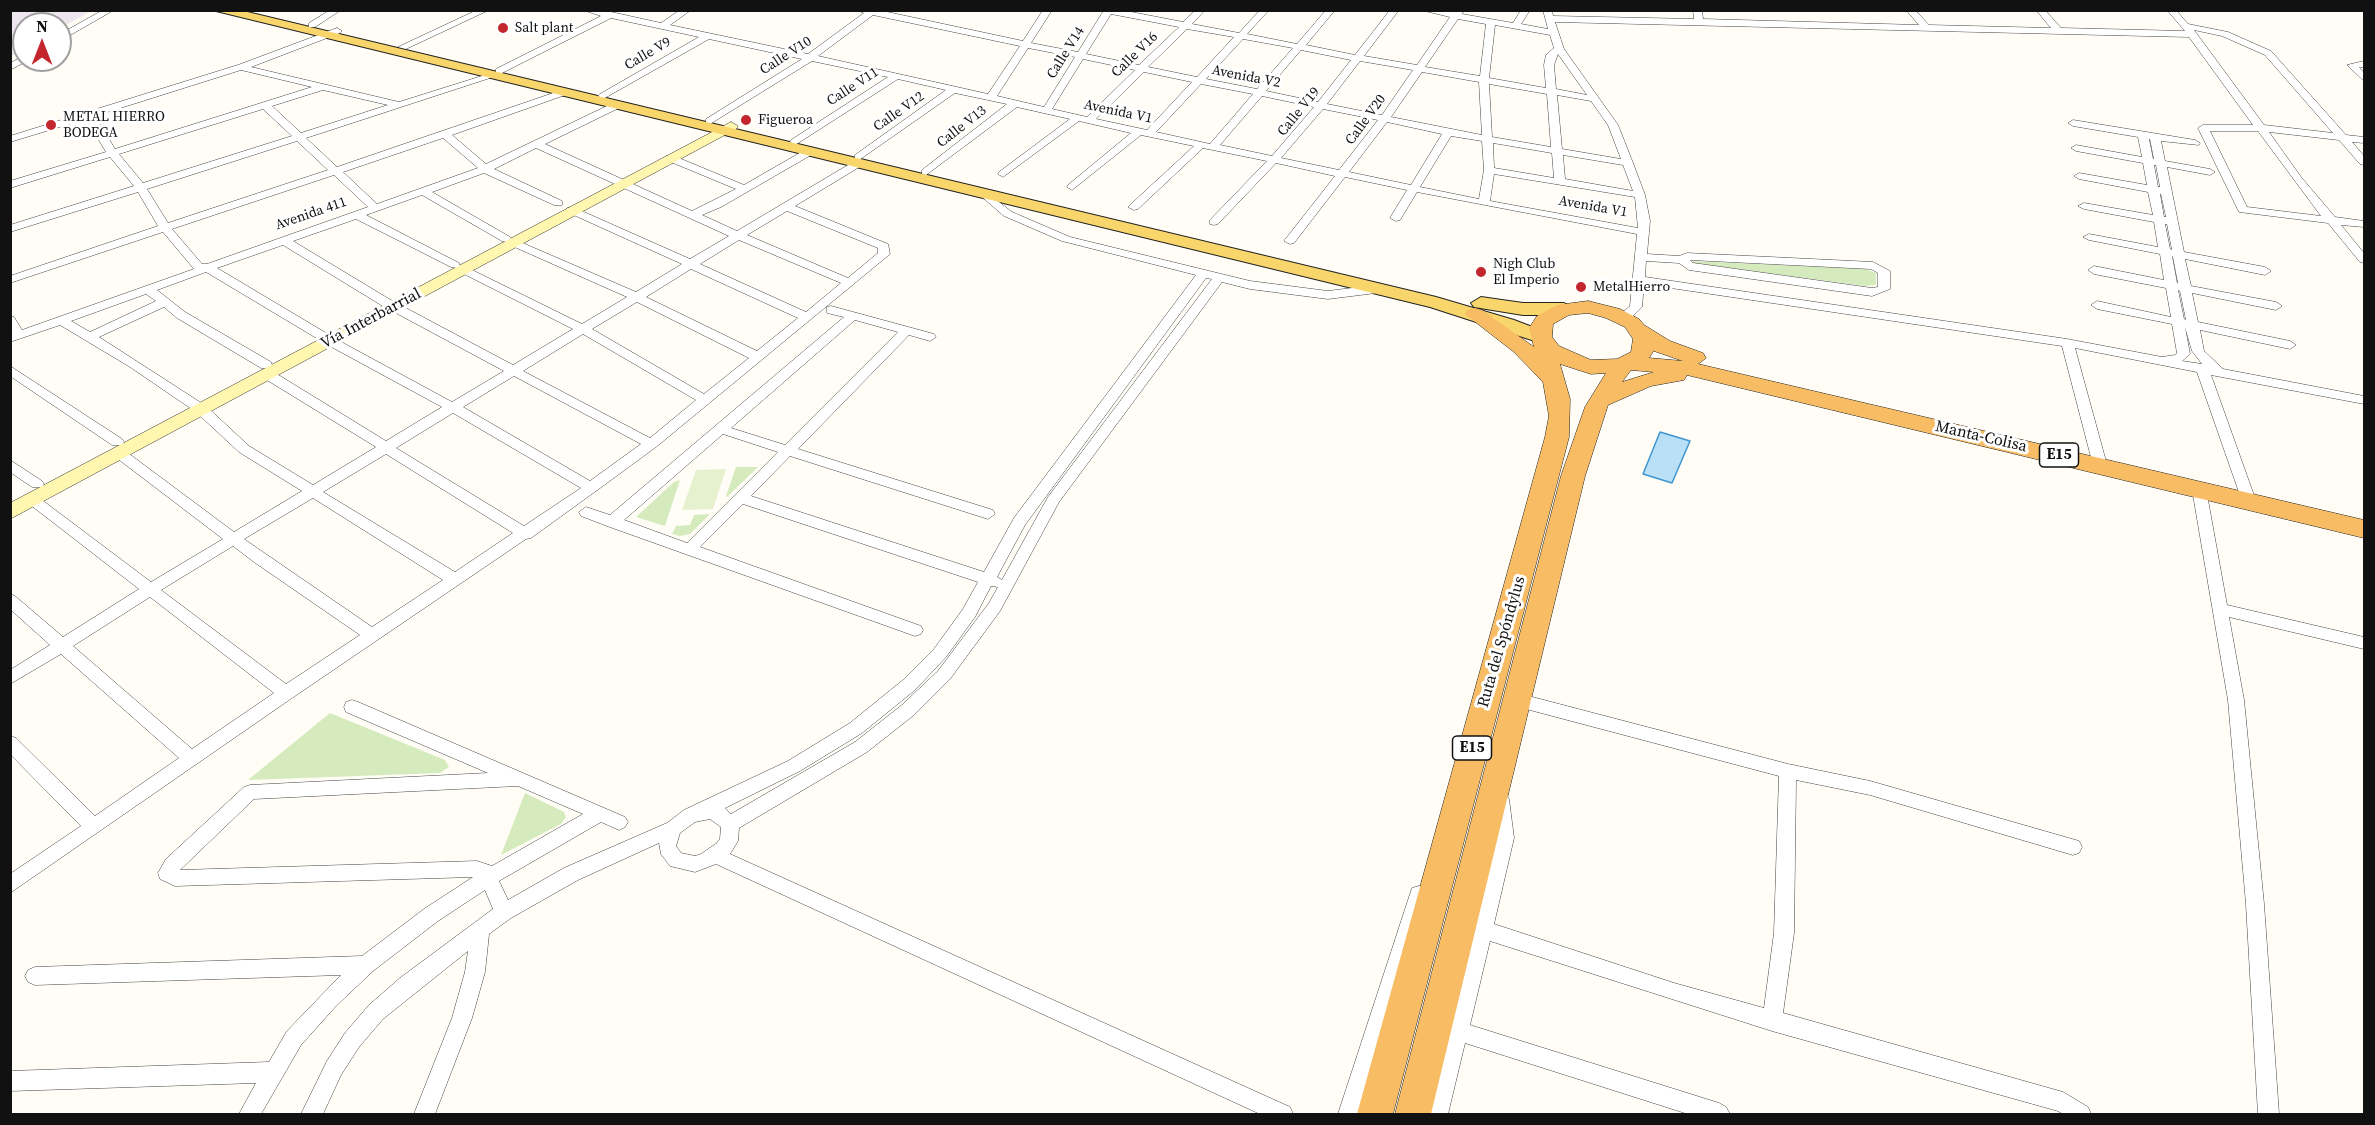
<!DOCTYPE html>
<html>
<head>
<meta charset="utf-8">
<style>
  body { margin:0 }
  #map { position:relative; width:2375px; height:1125px; overflow:hidden; background:#fffdf5; font-family:"Source Serif 4",serif }
  canvas { display:block }
  .frame { position:absolute; inset:0; border:12px solid #111; pointer-events:none }
  .north { position:absolute; left:12px; top:12px; width:60px; height:60px; box-sizing:border-box; background:#fff; border:2px solid #a0a0a0; border-radius:50%; rotate:0deg; font-size:16px; font-weight:700; line-height:24px; text-align:center; color:#111 }
  .north::after { content:''; display:block; margin:auto; width:21px; height:27px; background:#c4262e; clip-path:polygon(50% 0,100% 100%,50% 72%,0 100%) }
</style>
</head>
<body>
<div id="map">
<canvas width="2375" height="1125"></canvas>
<div class="frame"></div>
<div class="north">N</div>
</div>
<script>
const context = document.querySelector('canvas').getContext('2d');
context.lineJoin = 'round';
function fillPath(path, color) { context.fillStyle = color; context.fill(path, 'evenodd'); }
const toPath = rows => new Path2D(rows.map(r => 'M' + r).join(''));
function stroke(path, color, width, dash) { context.strokeStyle = color; context.lineWidth = width; context.lineCap = dash ? 'butt' : 'round'; context.setLineDash(dash || []); context.stroke(path); }
function label(font, color, halo, rows, align = 'center') {
  context.font = font + ' "Source Serif 4",serif'; context.lineWidth = 6; context.setLineDash([]); context.textBaseline = 'middle'; context.strokeStyle = halo; context.fillStyle = color; for (const [text, x, y, turn = 0] of rows) {
    context.save(); context.translate(x, y); context.rotate((+turn || 0) * Math.PI / 180); context.textAlign = isNaN(turn) ? turn : align; if (halo) context.strokeText(text, 0, 0); context.fillText(text, 0, 0); context.restore();
  }
}
const industrial = toPath([
  [11,10,92,10,92,11,60,28,60,24,24,24,24,49,11,56]
]);
const green = toPath([
  [1693,261,1866,269,1876,273,1876,285,1865,286,1693,263],
  [736,467,758,467,727,497,726,496],
  [680,480,665,526,636,517,674,482],
  [710,514,690,534,680,536,672,534,676,526,690,525,694,515],
  [330,713,445,760,449,767,440,773,248,780],
  [525,793,564,812,566,817,561,824,501,855]
]);
const pitch = toPath([
  [726,469,713,509,682,510,696,470]
]);
const water = toPath([
  [1660,432,1690,441,1672,483,1643,474,1660,432]
]);
const minor = toPath([
  [103,10,114,10,60,41,60,34,103,10],
  [330,10,341,10,315,27,309,27,309,23,330,10],
  [477,10,489,10,406,49,398,47,477,10],
  [583,10,602,10,661,23,680,10,691,10,670,25,808,54,864,13,856,10,878,10,1023,41,1043,10,1052,10,1031,43,1078,52,1104,10,1121,10,1183,22,1195,10,1205,10,1192,24,1239,33,1260,10,1269,10,1247,34,1297,44,1326,10,1335,10,1306,45,1355,55,1390,10,1399,10,1364,56,1417,65,1450,17,1421,10,1454,12,1464,10,1462,14,1513,23,1521,10,1530,10,1521,24,1548,29,1543,10,1552,10,1553,16,1694,19,1693,10,1702,10,1703,19,1919,25,1906,10,1915,10,1929,25,2051,28,2036,10,2045,10,2061,28,2185,31,2167,10,2176,10,2188,24,2228,32,2271,51,2346,135,2364,137,2364,143,2352,142,2364,156,2364,165,2360,164,2339,140,2269,132,2301,177,2335,217,2364,221,2364,227,2341,225,2364,253,2364,263,2360,262,2328,223,2239,212,2198,128,2203,125,2253,125,2189,37,1555,22,1564,49,1618,125,1633,163,1645,195,1650,221,1647,254,1679,256,1687,253,1873,262,1890,271,1890,289,1872,296,1689,270,1679,263,1646,261,1645,277,2067,339,2162,357,2175,355,2177,353,2172,324,2097,309,2091,305,2097,301,2171,317,2166,288,2094,274,2088,270,2094,266,2164,280,2160,254,2089,240,2083,237,2089,234,2158,247,2154,222,2084,209,2078,206,2084,203,2153,215,2148,192,2079,179,2074,176,2079,173,2147,185,2143,163,2076,151,2071,148,2076,145,2142,157,2138,137,2073,126,2068,123,2073,120,2195,140,2200,143,2199,145,2161,141,2165,161,2210,169,2215,172,2210,175,2167,167,2184,252,2265,267,2271,271,2265,275,2185,259,2191,286,2276,302,2282,306,2276,310,2192,293,2198,322,2290,341,2296,345,2290,349,2200,330,2204,351,2223,369,2364,396,2364,404,2211,375,2256,501,2249,506,2242,501,2197,372,2075,348,2107,465,2100,470,2093,465,2062,346,1644,284,1642,307,1628,321,1620,321,1620,315,1630,306,1637,234,1417,192,1400,220,1396,221,1390,218,1407,190,1345,177,1294,243,1290,244,1284,241,1335,176,1276,163,1218,224,1214,225,1210,224,1210,220,1267,161,1203,148,1138,209,1134,210,1128,207,1130,205,1194,146,1141,135,1072,190,1067,187,1068,185,1131,133,1079,121,1003,177,998,174,999,172,1070,119,1017,107,926,175,922,174,922,170,1007,104,955,93,859,160,855,159,855,155,946,90,898,79,795,145,790,142,791,140,888,77,812,61,710,124,706,123,706,119,802,59,709,39,603,99,598,96,600,94,699,37,611,18,502,73,496,73,496,69,601,16,583,10],
  [1111,14,1179,27,1139,65,1086,54,1111,14],
  [873,15,1020,46,988,94,818,56,873,15],
  [1458,19,1486,24,1480,76,1425,67,1458,19],
  [1495,25,1550,35,1554,48,1546,55,1544,65,1546,88,1489,78,1495,25],
  [1187,29,1234,37,1197,77,1148,67,1187,29],
  [2194,30,2222,36,2265,55,2333,133,2264,125,2194,30],
  [1243,39,1293,48,1257,89,1206,79,1243,39],
  [1028,48,1075,57,1044,107,997,96,1028,48],
  [1301,50,1351,60,1318,102,1266,91,1301,50],
  [1558,54,1587,95,1556,89,1554,65,1558,54],
  [1083,59,1135,70,1087,117,1052,109,1083,59],
  [1360,61,1413,70,1382,115,1327,104,1360,61],
  [1144,72,1192,82,1147,130,1096,119,1144,72],
  [1422,72,1479,82,1482,135,1391,117,1422,72],
  [1201,84,1253,94,1210,144,1156,132,1201,84],
  [1489,84,1547,94,1551,147,1492,137,1489,84],
  [1557,95,1591,101,1608,125,1621,159,1562,149,1557,95],
  [1262,96,1314,107,1272,156,1220,145,1262,96],
  [1323,109,1378,120,1339,170,1281,158,1323,109],
  [1387,122,1442,134,1411,185,1349,172,1387,122],
  [2210,131,2258,131,2321,216,2247,207,2210,131],
  [1451,136,1482,141,1484,170,1479,199,1420,187,1451,136],
  [2149,139,2150,139,2154,159,2153,159,2149,139],
  [1493,143,1552,153,1554,178,1494,168,1493,143],
  [1563,155,1623,165,1633,191,1565,179,1563,155],
  [2154,165,2156,165,2160,187,2158,187,2154,165],
  [1494,174,1635,197,1638,228,1490,201,1494,174],
  [2160,194,2161,194,2166,217,2164,217,2160,194],
  [2165,224,2167,224,2172,250,2170,249,2165,224],
  [2172,256,2173,257,2178,283,2177,283,2172,256],
  [1690,260,1871,269,1878,273,1878,287,1872,288,1693,263,1690,260],
  [2178,290,2180,291,2186,320,2184,319,2178,290],
  [2185,327,2192,351,2202,364,2182,361,2190,354,2185,327],
  [337,28,342,31,340,33,251,67,399,102,485,75,493,77,306,138,337,167,562,90,565,91,565,95,452,135,486,164,611,104,619,104,619,108,545,144,692,211,736,189,666,160,666,156,674,156,744,185,803,151,811,151,811,155,721,207,702,215,737,231,853,162,861,162,861,166,795,206,888,244,890,254,656,447,596,491,531,538,526,539,292,698,10,893,10,874,81,826,10,754,10,736,16,738,95,816,179,758,61,654,10,684,10,670,50,645,10,609,10,594,15,596,63,637,139,589,28,503,26,500,28,497,38,497,151,582,223,539,114,456,112,453,114,450,124,450,234,532,302,491,239,452,196,412,130,367,60,325,10,342,10,316,14,317,22,330,194,269,163,232,10,283,10,276,158,226,138,192,10,232,10,225,134,186,110,157,10,188,10,181,106,152,86,119,10,142,10,136,238,65,337,28],
  [241,70,312,87,115,149,95,116,241,70],
  [323,90,388,105,301,133,272,106,323,90],
  [263,109,292,136,143,183,119,154,263,109],
  [443,138,478,168,377,204,343,172,443,138],
  [297,141,328,170,168,223,147,189,297,141],
  [536,148,729,236,690,259,575,208,567,208,567,212,682,264,636,292,518,241,511,240,510,237,432,192,484,173,554,205,562,205,562,201,494,169,536,148],
  [334,175,368,207,207,264,202,264,172,229,334,175],
  [422,195,502,241,509,242,510,245,627,297,582,324,466,267,460,266,459,263,366,215,422,195],
  [787,211,878,248,878,253,848,278,747,235,787,211],
  [356,219,451,267,457,268,458,271,573,329,513,365,389,299,293,241,356,219],
  [739,240,841,283,806,312,700,264,739,240],
  [283,245,381,305,504,371,452,402,334,338,327,338,326,333,217,268,283,245],
  [691,269,798,318,757,351,646,297,691,269],
  [206,272,318,339,325,339,326,344,442,407,386,441,272,371,262,371,261,374,262,377,376,447,313,485,249,446,206,406,99,337,164,307,177,318,261,368,271,368,272,365,271,362,185,312,157,290,206,272],
  [146,294,156,301,90,332,71,321,146,294],
  [637,302,749,358,704,394,592,329,637,302],
  [583,334,696,400,650,438,523,371,583,334],
  [514,376,641,444,590,481,463,407,514,376],
  [453,413,581,488,524,526,396,448,453,413],
  [386,454,513,533,455,572,323,492,386,454],
  [313,498,443,580,372,627,244,539,313,498],
  [233,546,254,562,360,635,286,684,161,590,233,546],
  [150,597,274,693,192,749,73,646,150,597],
  [24,56,24,60,27,61,10,70,10,63,24,56],
  [2364,61,2364,67,2359,67,2364,73,2364,81,2347,65,2364,61],
  [986,192,1012,212,1070,237,1250,281,1328,291,1376,285,1382,289,1376,293,1328,299,1250,289,1222,282,1059,502,1000,611,950,679,914,715,867,752,739,828,738,841,730,854,1290,1107,1293,1114,1260,1114,716,864,695,872,670,866,661,854,659,843,578,880,511,918,489,934,485,972,472,1018,435,1114,414,1114,452,1018,465,972,468,951,383,1019,359,1047,341,1075,323,1114,301,1114,327,1061,345,1033,369,1005,400,978,493,909,485,890,438,921,373,971,336,1006,301,1045,261,1114,239,1114,256,1083,10,1091,10,1071,269,1062,287,1031,341,975,35,985,28,982,25,976,28,970,35,967,362,956,424,909,473,877,175,886,160,879,158,873,166,859,244,787,250,785,488,773,346,712,344,707,346,702,352,700,358,702,625,817,628,822,625,827,619,830,601,822,499,881,508,900,564,868,667,823,684,810,788,761,850,723,903,680,934,649,963,609,978,582,743,504,700,547,921,626,923,630,921,634,915,636,607,526,581,516,579,512,586,507,610,515,844,317,827,313,827,307,831,306,934,334,936,337,930,341,909,335,798,449,993,510,995,514,988,519,790,456,751,496,984,572,1014,518,1196,275,1062,241,1004,216,982,197,982,193,986,192],
  [1206,278,1212,279,1048,497,1002,580,997,577,1025,525,1206,278],
  [855,320,898,332,785,445,731,428,855,320],
  [723,434,778,452,687,543,624,520,723,434],
  [991,586,998,587,989,603,938,671,902,705,855,742,731,814,725,808,800,771,862,733,915,690,946,657,975,617,991,586],
  [518,786,583,814,492,866,477,861,180,870,254,799,518,786],
  [710,819,721,827,720,839,717,843,701,854,695,856,681,853,676,846,680,833,695,822,710,819],
  [10,366,122,439,124,442,122,445,112,445,10,376,10,366],
  [10,460,42,481,44,484,42,487,32,487,10,472,10,460],
  [2199,484,2206,489,2227,605,2364,637,2364,649,2229,617,2244,700,2264,904,2279,1114,2258,1114,2246,904,2228,700,2192,489,2199,484],
  [1517,693,1788,764,1870,781,2079,841,2082,847,2079,853,2073,855,1870,795,1796,780,1794,933,1783,1013,2063,1092,2088,1107,2091,1114,2063,1114,2058,1111,1772,1031,1490,941,1470,1025,1719,1103,1726,1107,1730,1114,1688,1114,1465,1043,1448,1114,1428,1114,1496,838,1491,799,1494,794,1500,792,1506,794,1509,799,1514,838,1494,924,1674,983,1764,1008,1774,933,1779,776,1511,705,1509,700,1511,695,1517,693],
  [1419,886,1426,888,1428,894,1359,1114,1338,1114,1410,894,1412,888,1419,886]
]);
const secondary = toPath([
  [731,122,738,126,736,129,10,519,10,503,731,122]
]);
const primary = toPath([
  [212,10,239,10,1436,297,1514,320,1548,333,1551,337,1548,341,1541,343,1430,307,212,10],
  [1481,297,1523,303,1564,303,1574,309,1564,315,1523,315,1474,307,1471,303,1481,297]
]);
const trunk = toPath([
  [1588,301,1620,309,1639,319,1644,325,1670,341,1703,353,1706,358,1698,364,2364,520,2364,538,1687,375,1684,380,1651,386,1608,405,1585,476,1431,1114,1395,1114,1561,476,1585,407,1606,373,1591,374,1560,364,1570,399,1569,437,1393,1114,1357,1114,1545,437,1549,416,1543,382,1514,352,1465,314,1468,310,1475,308,1482,310,1534,347,1529,328,1537,316,1557,305,1588,301],
  [1588,313,1606,318,1625,327,1633,339,1631,352,1617,359,1591,360,1559,346,1552,337,1553,324,1569,315,1588,313],
  [1654,350,1654,351,1683,361,1649,358,1654,350],
  [1631,370,1654,372,1622,382,1631,370]
]);
const markers = [
  [503,28,6,"#c4262e"],
  [746,120,6,"#c4262e"],
  [51,125,6,"#c4262e"],
  [1481,272,6,"#c4262e"],
  [1581,287,6,"#c4262e"]
];
const farPoinames = [
  ["Salt plant",515,28],
  ["METAL HIERRO",63,117],
  ["BODEGA",63,133],
  ["Figueroa",758,120],
  ["Nigh Club",1493,264],
  ["El Imperio",1493,280],
  ["MetalHierro",1593,287]
];
const farStreetnames = [
  ["Calle V14",1066,53,-58],
  ["Calle V9",648,54,-30],
  ["Calle V16",1135,55,-44],
  ["Calle V10",786,56,-33],
  ["Avenida V2",1246,77,11],
  ["Calle V11",853,87,-33],
  ["Calle V12",899,112,-35],
  ["Avenida V1",1118,112,12],
  ["Calle V19",1299,112,-51],
  ["Calle V20",1366,120,-54],
  ["Calle V13",962,127,-38],
  ["Avenida V1",1593,207,10],
  ["Avenida 411",311,214,-19]
];
const shields = [
  [2059,455,39],
  [1472,748,39]
];
const shieldNames = [
  ["E15",2059,455],
  ["E15",1472,748]
];
const streetNames = [
  ["Vía Interbarrial",371,319,-28],
  ["Manta-Colisa",1981,437,13],
  ["Ruta del Spóndylus",1502,642,-74]
];
fillPath(industrial, '#eee6ef');
fillPath(green, '#d5ebbd');
fillPath(pitch, '#e6f2cf');
fillPath(water, '#b9e0f7');
stroke(water, '#3f96cf', 1.5);
stroke(minor, '#444', 1);
stroke(secondary, '#333', 1);
stroke(primary, '#222', 2);
stroke(trunk, '#222', 1);
fillPath(minor, '#fff');
fillPath(secondary, '#fff6b0');
fillPath(primary, '#f9d66b');
fillPath(trunk, '#f7bc64');
for (const [x, y, r, color] of markers) { const dot = new Path2D(); dot.arc(x, y, r, 0, 2 * Math.PI); context.fillStyle = color; context.fill(dot); stroke(dot, '#fff', 2); }
label('14px', '#111', '#fff', farPoinames, 'left');
label('14px', '#111', '#fff', farStreetnames);
for (const [x, y, w] of shields) { const box = new Path2D(); box.roundRect(x - w / 2, y - 12, w, 24, 4.5); context.fillStyle = '#fff'; context.fill(box); stroke(box, '#111', 1.5); }
label('bold 15px', '#111', null, shieldNames);
label('16px', '#111', '#fff', streetNames);
</script>
</body>
</html>
